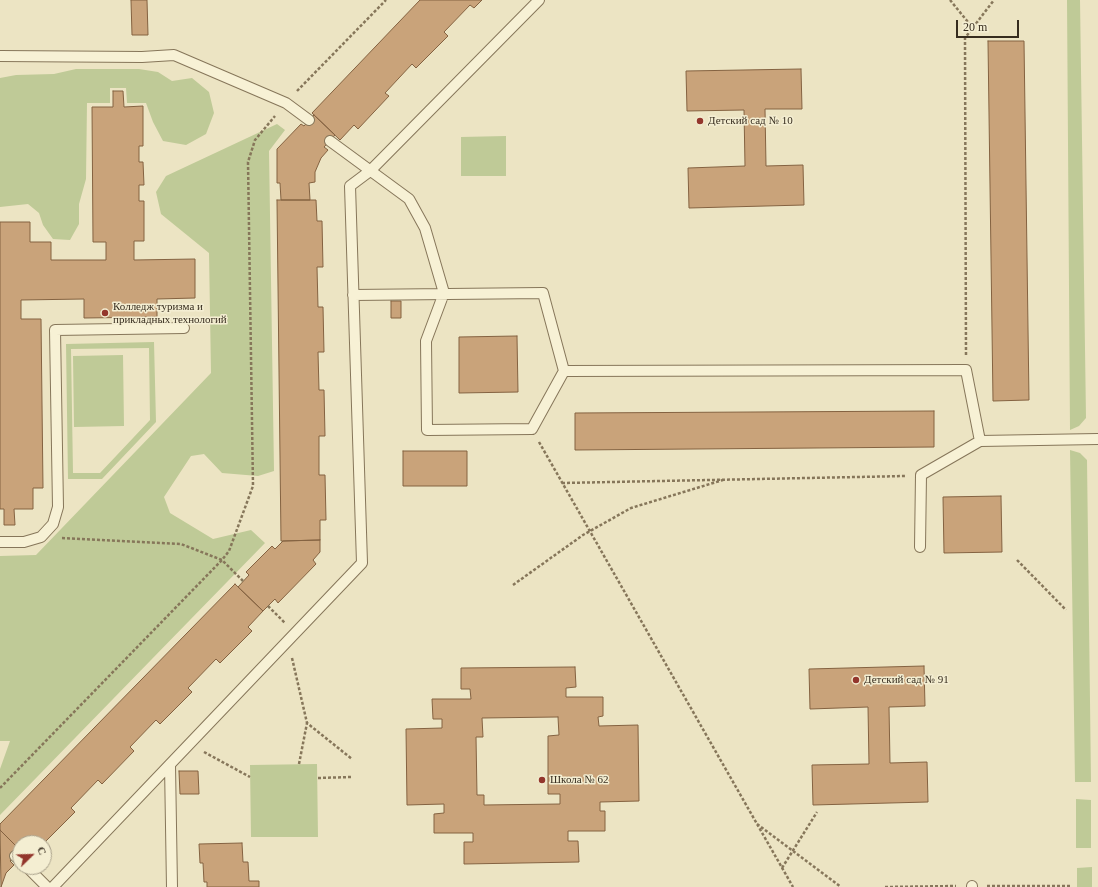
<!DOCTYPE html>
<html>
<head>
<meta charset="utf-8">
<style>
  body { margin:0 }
  #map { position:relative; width:1098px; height:887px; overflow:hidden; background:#ece4c3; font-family:"Times New Roman",serif }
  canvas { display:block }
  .north { position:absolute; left:12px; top:835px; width:40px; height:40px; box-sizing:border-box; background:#f4eed2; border:1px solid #a8a08a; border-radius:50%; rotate:67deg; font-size:11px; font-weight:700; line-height:16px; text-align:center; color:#362c1e }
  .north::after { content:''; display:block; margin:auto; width:14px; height:18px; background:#93362c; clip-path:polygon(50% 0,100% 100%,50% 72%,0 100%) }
  .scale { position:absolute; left:956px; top:20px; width:63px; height:18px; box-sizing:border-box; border:2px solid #362c1e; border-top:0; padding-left:5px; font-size:12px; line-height:14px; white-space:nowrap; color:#362c1e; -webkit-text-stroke:3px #f4eed2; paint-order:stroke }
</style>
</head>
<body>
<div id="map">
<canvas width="1098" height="887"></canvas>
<div class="north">С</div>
<div class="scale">20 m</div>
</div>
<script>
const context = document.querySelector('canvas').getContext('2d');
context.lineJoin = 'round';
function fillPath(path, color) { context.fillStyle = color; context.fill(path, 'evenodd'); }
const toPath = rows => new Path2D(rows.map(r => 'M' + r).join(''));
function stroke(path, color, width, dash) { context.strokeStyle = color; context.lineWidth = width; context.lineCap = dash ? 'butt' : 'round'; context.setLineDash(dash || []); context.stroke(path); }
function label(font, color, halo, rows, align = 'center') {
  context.font = font + ' "Times New Roman",serif'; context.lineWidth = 3; context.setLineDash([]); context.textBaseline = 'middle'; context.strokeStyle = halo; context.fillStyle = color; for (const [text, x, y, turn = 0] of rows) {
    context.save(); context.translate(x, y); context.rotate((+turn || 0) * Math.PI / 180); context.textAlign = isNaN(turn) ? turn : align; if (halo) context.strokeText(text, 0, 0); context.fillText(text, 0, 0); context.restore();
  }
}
const green = toPath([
  [1067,0,1080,0,1086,418,1079,426,1070,430],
  [76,69,139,69,158,72,172,81,192,78,209,92,214,113,206,134,186,145,163,141,153,122,146,103,127,103,126,88,110,88,110,103,87,103,86,179,79,204,79,224,70,240,53,239,43,225,39,213,28,204,0,207,0,78,16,75,54,74],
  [277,124,285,130,269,151,274,471,258,476,222,473,204,454,191,456,164,497,170,513,213,539,251,530,265,543,0,815,0,769,10,741,0,741,0,556,36,555,211,373,209,253,161,214,156,192,166,176],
  [506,136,506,176,461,176,461,137],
  [154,342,156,422,102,479,68,479,66,344],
  [149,348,150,420,100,473,73,473,71,349],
  [123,355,124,426,74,427,73,356],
  [1070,450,1080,453,1087,460,1091,782,1075,782],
  [317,764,318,837,251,837,250,765],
  [1076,799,1091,800,1091,848,1076,848],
  [1092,867,1092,887,1077,887,1077,868]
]);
const building = toPath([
  [131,0,147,0,148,35,132,35,131,0],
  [420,0,482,0,474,8,470,5,444,32,448,36,416,68,412,64,385,93,389,96,358,129,354,125,340,140,312,113,420,0],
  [988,41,1024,41,1029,400,993,401,988,41],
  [801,69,802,109,765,109,766,166,803,165,804,205,689,208,688,168,745,166,744,110,687,111,686,71,801,69],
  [113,91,123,91,124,107,143,106,143,146,139,146,139,162,143,162,144,185,139,185,139,201,144,201,144,241,134,241,134,260,195,259,195,298,157,299,157,317,84,318,84,299,21,300,21,319,41,319,43,488,33,488,33,509,14,509,15,525,4,525,4,509,0,509,0,222,30,222,30,242,51,242,51,260,106,260,106,242,93,242,92,107,113,107,113,91],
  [314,115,335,135,324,147,328,150,321,158,315,172,315,182,309,183,310,200,281,200,280,183,277,183,277,149,301,124,304,126,314,115],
  [277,200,316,200,317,221,322,221,323,267,317,267,318,307,323,307,324,352,318,352,319,390,324,390,325,436,319,436,319,475,325,475,326,520,320,520,320,540,281,541,277,200],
  [391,301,401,301,401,318,391,318,391,301],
  [517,336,518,392,459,393,459,337,517,336],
  [934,411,934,447,575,450,575,413,934,411],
  [403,451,467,451,467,486,403,486,403,451],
  [1001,496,1002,552,944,553,943,497,1001,496],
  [320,540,320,552,313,560,316,564,278,603,275,599,263,611,238,587,249,575,246,572,272,546,275,549,283,541,320,540],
  [235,584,263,611,248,627,252,631,220,663,216,659,188,688,192,692,160,724,156,720,130,747,134,751,102,784,98,780,71,808,75,812,44,843,39,840,37,843,20,843,20,850,0,830,0,824,235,584],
  [924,666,925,706,889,707,890,763,927,762,928,802,813,805,812,765,869,764,868,707,810,709,809,669,924,666],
  [575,667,576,687,566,688,566,697,603,697,603,716,598,717,599,726,638,725,639,801,600,802,600,811,605,811,605,831,568,831,568,841,578,841,579,862,464,864,464,842,473,842,473,833,434,833,434,814,444,813,444,804,407,805,406,729,442,728,442,719,433,719,432,699,471,699,470,689,461,689,461,668,575,667],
  [558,717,559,735,548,736,548,794,560,794,560,804,484,805,484,795,477,795,476,737,483,737,482,718,558,717],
  [179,771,198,771,199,794,180,794,179,771],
  [0,830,20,850,10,861,14,865,6,873,1,887,0,830],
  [242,843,243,862,248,862,249,881,259,881,259,887,207,887,207,882,204,882,203,863,200,863,199,844,242,843]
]);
const path = toPath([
  [950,0,972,27],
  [297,91,386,0],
  [966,355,965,38,994,0],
  [539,442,793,887],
  [562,483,906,476],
  [62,538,181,544,222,560,243,581],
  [1017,560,1066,610],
  [513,585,583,535,631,508,723,480],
  [268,606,285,623],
  [292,658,307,723,352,759],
  [204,752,250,777],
  [299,764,307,723],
  [318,778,352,777],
  [0,788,222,560,229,551,253,486,248,162,255,140,275,116],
  [757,824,841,887],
  [782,868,817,812],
  [987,886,1071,886],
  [885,887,956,886]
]);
const service = toPath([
  [0,56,142,57,174,55,286,103,309,120],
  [330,141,409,199,425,228,444,293,426,341,427,430,532,429,564,371],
  [353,295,543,293,564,371,966,370,980,441,1098,439],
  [0,542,24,542,41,537,53,524,58,507,55,330,184,328],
  [920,547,921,475,980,441],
  [170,765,172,887],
  [15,856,20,860],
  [27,867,47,887],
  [972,886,972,887],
  [53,887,362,563,350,186,370,171,539,0]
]);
const markers = [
  [700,121,4,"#93362c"],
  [105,313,4,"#93362c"],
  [856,680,4,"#93362c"],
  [542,780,4,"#93362c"]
];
const poiNames = [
  ["Детский сад № 10",708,121],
  ["Колледж туризма и",113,307],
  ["прикладных технологий",113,320],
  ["Детский сад № 91",864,680],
  ["Школа № 62",550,780]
];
fillPath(green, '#bfca97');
fillPath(building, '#c9a37a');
stroke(building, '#846241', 1);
stroke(service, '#86765a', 12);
stroke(path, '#86765a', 2.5, [3, 2]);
stroke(service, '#f7f1d5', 10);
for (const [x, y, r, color] of markers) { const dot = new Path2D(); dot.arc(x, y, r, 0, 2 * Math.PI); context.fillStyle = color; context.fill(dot); stroke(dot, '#f4eed2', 1.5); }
label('11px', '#362c1e', '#f4eed2', poiNames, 'left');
</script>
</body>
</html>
